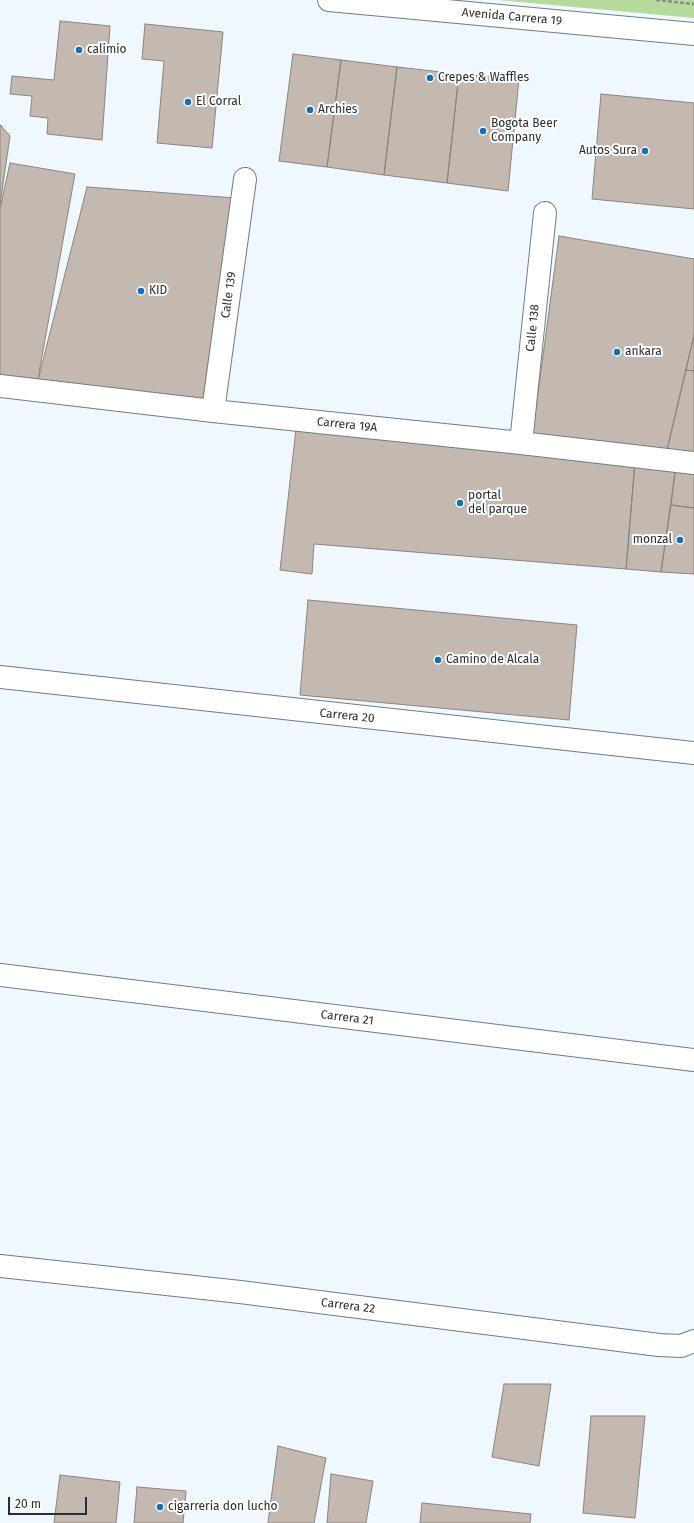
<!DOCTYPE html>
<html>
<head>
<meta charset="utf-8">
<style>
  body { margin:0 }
  #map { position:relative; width:694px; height:1523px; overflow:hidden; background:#eff7ff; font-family:"Fira Sans",sans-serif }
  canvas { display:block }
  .scale { position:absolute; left:8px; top:1497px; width:79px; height:18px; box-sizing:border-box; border:2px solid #2a2e31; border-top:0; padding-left:5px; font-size:12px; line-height:14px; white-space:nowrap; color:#2a2e31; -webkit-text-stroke:3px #fff; paint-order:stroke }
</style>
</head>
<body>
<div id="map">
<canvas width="694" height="1523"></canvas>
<div class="scale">20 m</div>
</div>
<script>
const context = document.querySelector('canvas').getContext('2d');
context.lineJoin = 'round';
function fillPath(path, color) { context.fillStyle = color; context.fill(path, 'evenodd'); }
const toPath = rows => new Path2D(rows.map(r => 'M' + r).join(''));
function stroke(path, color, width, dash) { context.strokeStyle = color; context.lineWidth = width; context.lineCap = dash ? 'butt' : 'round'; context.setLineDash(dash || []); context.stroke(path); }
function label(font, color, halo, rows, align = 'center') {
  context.font = font + ' "Fira Sans",sans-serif'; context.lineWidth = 4; context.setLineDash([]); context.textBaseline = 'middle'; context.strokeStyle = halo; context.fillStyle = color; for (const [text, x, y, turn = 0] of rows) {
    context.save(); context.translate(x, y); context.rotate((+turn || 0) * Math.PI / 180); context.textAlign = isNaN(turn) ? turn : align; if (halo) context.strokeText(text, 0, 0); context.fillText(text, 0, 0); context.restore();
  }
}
const green = toPath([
  [498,0,694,0,694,18]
]);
const building = toPath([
  [60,21,110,26,102,140,47,134,48,118,30,116,32,96,10,94,12,76,54,80,60,21],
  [145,24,223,32,212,148,157,143,164,61,142,59,145,24],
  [293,54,341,60,327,167,279,161,293,54],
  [341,60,397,67,384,175,327,167,341,60],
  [397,67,459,74,447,183,384,175,397,67],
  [459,74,519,79,508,191,447,183,459,74],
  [601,94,694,103,694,209,592,199,601,94],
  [0,125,10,136,0,205,0,125],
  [10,163,75,174,37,384,0,379,0,209,10,163],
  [87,187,235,198,206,402,37,384,87,187],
  [559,236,694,259,694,335,667,450,532,438,559,236],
  [694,335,694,371,686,370,694,335],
  [686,370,694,371,694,452,667,450,686,370],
  [296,429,635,462,626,569,314,544,312,574,280,570,296,429],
  [635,462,676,465,661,572,626,569,635,462],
  [676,465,694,467,694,508,671,505,676,465],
  [671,505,694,508,694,574,661,572,671,505],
  [308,600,577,625,569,720,300,695,308,600],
  [504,1384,551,1384,539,1466,492,1457,504,1384],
  [591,1416,645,1416,635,1518,583,1513,591,1416],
  [278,1446,326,1458,314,1523,268,1523,278,1446],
  [331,1474,373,1481,366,1523,327,1523,331,1474],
  [60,1475,120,1482,116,1523,54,1523,60,1475],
  [137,1487,186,1491,183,1523,134,1523,137,1487],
  [422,1503,531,1514,530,1523,420,1523,422,1503]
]);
const path = toPath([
  [656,0,694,4]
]);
const street = toPath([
  [0,386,213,411,521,443,694,463],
  [213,411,245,179],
  [521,443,545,213],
  [0,677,694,753],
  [0,975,694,1060],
  [0,1266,240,1292,659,1345,681,1346,694,1341]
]);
const secondary = toPath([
  [329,0,694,34]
]);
const markers = [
  [79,50,4,"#0d72be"],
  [430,78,4,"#0d72be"],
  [188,102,4,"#0d72be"],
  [310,110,4,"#0d72be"],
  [483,131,4,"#0d72be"],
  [645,151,4,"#0d72be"],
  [141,291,4,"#0d72be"],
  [617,352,4,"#0d72be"],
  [460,503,4,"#0d72be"],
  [680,540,4,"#0d72be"],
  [438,660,4,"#0d72be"],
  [160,1507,4,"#0d72be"]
];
const streetNames = [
  ["Avenida Carrera 19",512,17,5],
  ["Calle 139",229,295,-82],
  ["Calle 138",533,328,-84],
  ["Carrera 19A",347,425,6],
  ["Carrera 20",347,716,6],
  ["Carrera 21",347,1018,7],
  ["Carrera 22",348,1306,7]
];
const poiNames = [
  ["calimio",87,50],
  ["Crepes & Waffles",438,78],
  ["El Corral",196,102],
  ["Archies",318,110],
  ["Bogota Beer",491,124],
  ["Company",491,138],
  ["Autos Sura",637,151,"right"],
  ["KID",149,291],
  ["ankara",625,352],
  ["portal",468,496],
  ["del parque",468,510],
  ["monzal",672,540,"right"],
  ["Camino de Alcala",446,660],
  ["cigarreria don lucho",168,1507]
];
fillPath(green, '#b6da99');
fillPath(building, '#c3b9b0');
stroke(building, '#8c837b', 1);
stroke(street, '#727b83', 24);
stroke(secondary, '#727b83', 24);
stroke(path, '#878d92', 2.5, [4, 2]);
stroke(street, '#fff', 22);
stroke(secondary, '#fff', 22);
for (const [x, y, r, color] of markers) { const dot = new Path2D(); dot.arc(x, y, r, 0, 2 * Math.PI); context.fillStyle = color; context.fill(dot); stroke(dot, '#fff', 1.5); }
label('12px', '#2a2e31', '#fff', streetNames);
label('12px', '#2a2e31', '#fff', poiNames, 'left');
</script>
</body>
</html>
